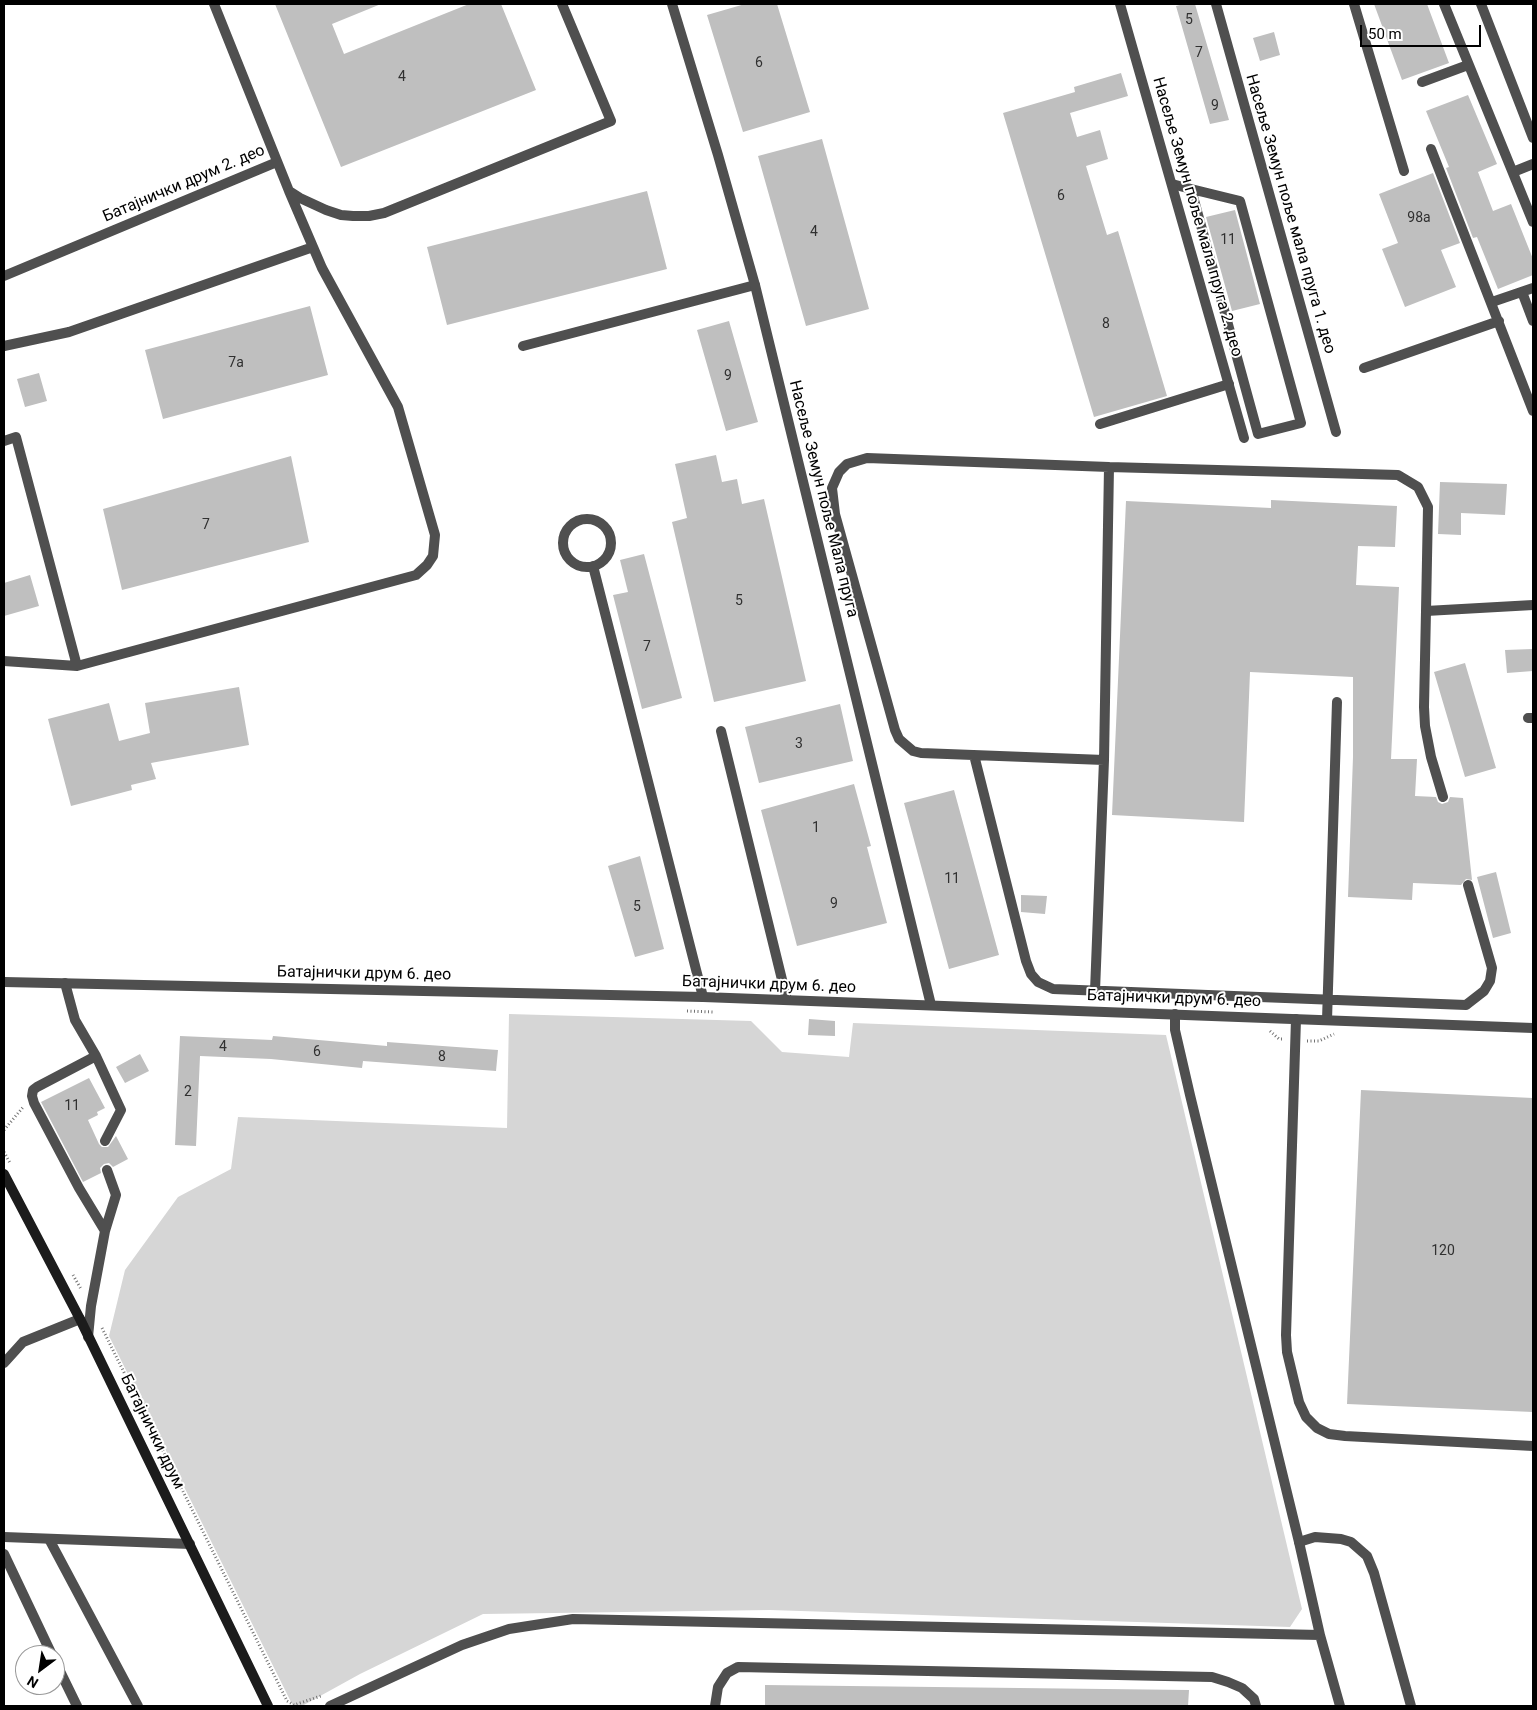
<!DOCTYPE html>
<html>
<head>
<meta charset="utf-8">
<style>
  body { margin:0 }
  #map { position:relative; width:1537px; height:1710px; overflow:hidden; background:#fff; font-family:Roboto,sans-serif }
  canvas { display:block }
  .frame { position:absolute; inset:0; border:5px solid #000; pointer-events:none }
  .north { position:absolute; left:15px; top:1645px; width:50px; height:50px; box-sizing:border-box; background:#fff; border:1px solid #999; border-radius:50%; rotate:211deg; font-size:14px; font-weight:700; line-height:20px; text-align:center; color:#000 }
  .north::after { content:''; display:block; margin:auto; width:18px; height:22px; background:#000; clip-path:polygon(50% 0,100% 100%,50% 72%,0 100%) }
  .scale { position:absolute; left:1360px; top:25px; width:121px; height:22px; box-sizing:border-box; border:2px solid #000; border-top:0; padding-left:6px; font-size:15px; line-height:18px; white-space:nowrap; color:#000; -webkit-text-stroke:4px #fff; paint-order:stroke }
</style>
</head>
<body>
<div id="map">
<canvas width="1537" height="1710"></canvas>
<div class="frame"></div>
<div class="north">N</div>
<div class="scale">50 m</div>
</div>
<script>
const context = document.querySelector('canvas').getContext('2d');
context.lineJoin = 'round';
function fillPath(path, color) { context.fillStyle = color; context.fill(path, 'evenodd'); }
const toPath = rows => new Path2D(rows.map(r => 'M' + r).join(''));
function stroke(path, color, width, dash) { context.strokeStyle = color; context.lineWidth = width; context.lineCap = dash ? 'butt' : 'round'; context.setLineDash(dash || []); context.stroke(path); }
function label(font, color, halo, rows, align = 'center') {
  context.font = font + ' Roboto,sans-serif'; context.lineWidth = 4; context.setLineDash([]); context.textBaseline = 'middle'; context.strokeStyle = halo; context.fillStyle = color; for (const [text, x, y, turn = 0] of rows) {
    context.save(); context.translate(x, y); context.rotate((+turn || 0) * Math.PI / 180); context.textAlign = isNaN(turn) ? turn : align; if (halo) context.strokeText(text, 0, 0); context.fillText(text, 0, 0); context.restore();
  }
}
const green = toPath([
  [509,1014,751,1021,782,1052,849,1057,853,1023,1166,1035,1302,1609,1290,1627,770,1610,483,1614,360,1674,302,1706,293,1706,109,1336,125,1270,178,1197,231,1169,238,1117,507,1128]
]);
const building = toPath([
  [275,4,381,4,332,24,344,54,469,4,501,4,536,90,341,167],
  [745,4,777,4,810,112,743,132,707,15],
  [1184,4,1195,4,1229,120,1210,124,1176,6],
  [1374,4,1427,4,1449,63,1402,80],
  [1274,32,1280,55,1260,61,1253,38],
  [1121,73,1128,96,1070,113,1077,137,1100,130,1108,159,1086,166,1107,235,1118,231,1167,396,1094,417,1003,113,1075,92,1074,87],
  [1468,95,1497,164,1478,172,1493,211,1511,204,1533,259,1533,275,1498,289,1477,237,1473,238,1446,168,1449,167,1426,111],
  [822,139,869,309,806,326,758,156],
  [1433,173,1460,243,1441,250,1456,287,1405,307,1382,249,1398,243,1379,194],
  [647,191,667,269,447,325,427,247],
  [1235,210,1260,304,1232,311,1206,217],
  [310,306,328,375,163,419,145,350],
  [729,321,758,422,726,431,697,330],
  [39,373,47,401,25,407,17,379],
  [716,455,722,482,737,479,742,504,764,499,806,681,714,702,672,522,687,518,675,464],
  [291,456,309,542,122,590,103,509],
  [1440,482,1507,484,1505,515,1461,513,1461,535,1438,534],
  [1271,500,1397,506,1395,547,1358,546,1356,585,1399,587,1391,759,1417,759,1415,796,1436,797,1438,802,1442,804,1448,802,1450,797,1463,798,1472,880,1466,879,1461,885,1413,883,1412,900,1348,897,1353,757,1353,677,1250,672,1244,822,1112,815,1126,501,1271,508],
  [644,554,682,698,642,709,613,595,628,592,620,560],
  [30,575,39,606,4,616,4,583],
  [1533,649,1533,671,1507,673,1505,650],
  [1465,663,1496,768,1465,777,1434,672],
  [239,687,249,745,151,763,156,779,131,785,132,790,71,806,48,719,109,703,119,741,150,733,145,703],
  [840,704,853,761,759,783,745,727],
  [854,784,871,846,867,847,887,923,797,946,761,810],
  [954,790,999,955,949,969,904,803],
  [640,856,664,949,635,957,608,866],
  [1496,872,1511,933,1493,938,1477,877],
  [1021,895,1047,896,1045,914,1021,912],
  [809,1019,835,1021,835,1036,808,1035],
  [180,1036,272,1040,273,1036,387,1046,387,1042,498,1050,496,1071,363,1061,362,1068,271,1059,200,1056,196,1146,175,1145],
  [140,1054,149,1071,125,1083,116,1067],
  [89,1078,105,1108,97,1112,98,1115,88,1120,99,1144,102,1147,108,1147,116,1136,128,1159,113,1167,109,1163,104,1164,100,1168,101,1173,83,1182,41,1102],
  [1361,1090,1533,1098,1533,1412,1347,1404],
  [765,1685,1189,1690,1188,1706,765,1706]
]);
const path = toPath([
  [687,1011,713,1012],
  [1270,1031,1279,1039,1283,1039],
  [1307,1041,1319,1041,1334,1034],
  [4,1130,24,1106],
  [4,1152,10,1163],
  [73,1275,81,1289],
  [102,1328,287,1701,294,1705,321,1696]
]);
const service = toPath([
  [214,4,289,191,300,198,326,210,341,215,353,216,369,216,384,213,611,121,562,4],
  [1354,4,1404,171],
  [1444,4,1533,222],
  [1422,82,1468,65],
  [1431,149,1533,411],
  [1513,172,1533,164],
  [1172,184,1191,189,1240,201,1301,423,1258,434,1191,189],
  [4,276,277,162],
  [1522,292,1533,321],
  [1492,302,1533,288],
  [4,346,69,332,313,247],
  [523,346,755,285],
  [1364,368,1499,321],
  [1100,424,1229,384],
  [4,441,16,437,77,666],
  '563 543a24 24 0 1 1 48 0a24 24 0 1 1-48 0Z',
  [593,566,703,997],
  [4,661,77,666,416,575,427,565,433,556,435,535,398,407,322,268,289,191],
  [1528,718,1533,718],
  [721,731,787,1000],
  [974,755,1026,961,1031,974,1038,982,1053,989,1466,1005,1484,991,1490,981,1492,968,1468,885],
  [1104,760,921,753,913,751,899,739,895,730,835,514,832,488,839,472,847,464,867,458,1109,467],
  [1443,797,1431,757,1425,726,1424,707,1426,611,1533,605],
  [65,983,75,1020,96,1056,121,1110,105,1141],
  [1095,991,1104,760,1109,467,1398,475,1418,487,1428,507,1426,611],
  [1296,1019,1286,1335,1287,1352,1299,1402,1306,1417,1317,1428,1329,1434,1345,1436,1533,1446],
  [1327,1020,1337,702],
  [96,1056,37,1087,33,1090,32,1096,34,1103,79,1188,105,1231],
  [88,1337,91,1306,105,1231,116,1195,107,1170],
  [4,1363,23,1342,80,1319],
  [49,1539,138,1706],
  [1299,1542,1315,1537,1341,1539,1351,1542,1367,1556,1374,1573,1411,1706],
  [4,1554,52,1655],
  [55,1661,77,1706],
  [715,1706,718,1687,727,1673,738,1667,1212,1677,1228,1682,1242,1688,1254,1699,1256,1706]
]);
const minor = toPath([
  [672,4,718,155,755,285,931,1005],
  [1120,4,1244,438],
  [1216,4,1336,432],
  [1481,4,1533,138],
  [1175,1014,1175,1030,1190,1095,1299,1542,1320,1635,1340,1706],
  [4,1537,190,1544],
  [330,1706,462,1645,509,1629,573,1619,1320,1635]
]);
const tertiary = toPath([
  [4,982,703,997,1533,1028]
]);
const secondary = toPath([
  [4,1174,80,1319,268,1706]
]);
const numberNames = [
  ["5",1189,20],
  ["7",1199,53],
  ["6",759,63],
  ["4",402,77],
  ["9",1215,106],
  ["6",1061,196],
  ["98a",1419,218],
  ["4",814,232],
  ["11",1228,240],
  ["8",1106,324],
  ["7a",236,363],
  ["9",728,376],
  ["7",206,525],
  ["5",739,601],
  ["7",647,647],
  ["3",799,744],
  ["1",816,828],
  ["11",952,879],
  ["9",834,904],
  ["5",637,907],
  ["4",223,1047],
  ["6",317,1052],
  ["8",442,1057],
  ["2",188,1092],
  ["11",72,1106],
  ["120",1443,1251]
];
const streetNames = [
  ["Батајнички друм 2. део",184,184,-23],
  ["Насеље Земун поље мала пруга 1. део",1290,214,74],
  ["Насеље Земун поље мала пруга 2. део",1197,217,74],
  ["Насеље Земун поље Мала пруга",823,499,76],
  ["Батајнички друм 6. део",364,974,1],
  ["Батајнички друм 6. део",769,985,2],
  ["Батајнички друм 6. део",1174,999,2],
  ["Батајнички друм",152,1432,64]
];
fillPath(green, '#d6d6d6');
fillPath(building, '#bfbfbf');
stroke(path, '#717171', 3, [1, 2.5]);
stroke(service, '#4f4f4f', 10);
stroke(minor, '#4f4f4f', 10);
stroke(tertiary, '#4f4f4f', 10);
stroke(secondary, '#1c1c1c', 10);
label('14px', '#303030', null, numberNames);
label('16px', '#000', '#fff', streetNames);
</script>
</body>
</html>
